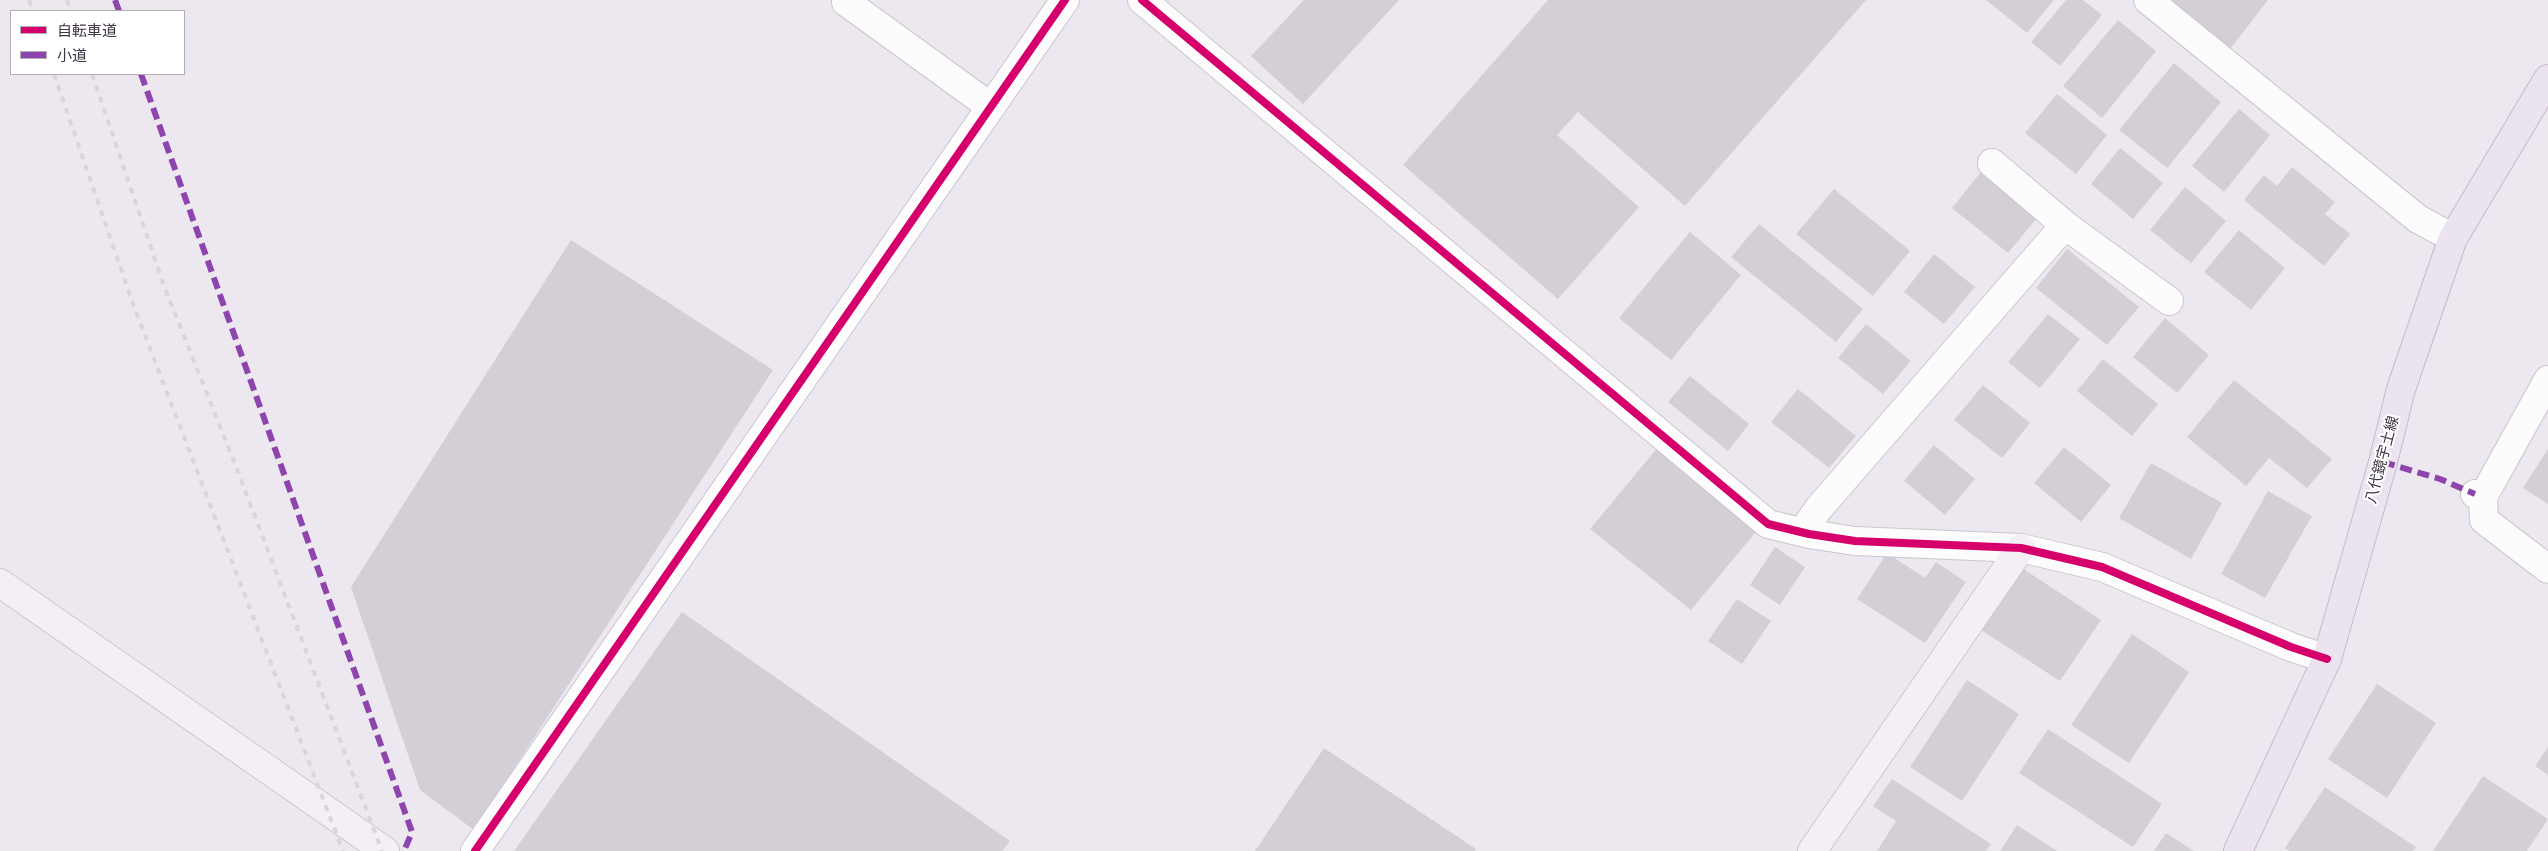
<!DOCTYPE html>
<html>
<head>
<meta charset="utf-8">
<style>
  body { margin:0 }
  #map { position:relative; width:2548px; height:851px; overflow:hidden; background:#ede8ef; font-family:Roboto,"Noto Sans JP",sans-serif }
  canvas { display:block }
  .legend { position:absolute; left:10px; top:10px; width:175px; height:65px; box-sizing:border-box; background:#fff; border:1px solid #b2aeb4; margin:0; padding:6px 9px; list-style:none; font-size:15px; color:#3e3544 }
  .legend li { display:flex; align-items:center; gap:10px; height:25px }
  .legend b { width:25px; border:1px solid #b2aeb4 }
</style>
</head>
<body>
<div id="map">
<canvas width="2548" height="851"></canvas>
<ul class="legend">
<li><b style="height:6px;background:#d6006c"></b>自転車道</li>
<li><b style="height:6px;background:#8e44ad"></b>小道</li>
</ul>
</div>
<script>
const context = document.querySelector('canvas').getContext('2d');
context.lineJoin = 'round';
function fillPath(path, color) { context.fillStyle = color; context.fill(path, 'evenodd'); }
const toPath = rows => new Path2D(rows.map(r => 'M' + r).join(''));
function stroke(path, color, width, dash) { context.strokeStyle = color; context.lineWidth = width; context.lineCap = dash ? 'butt' : 'round'; context.setLineDash(dash || []); context.stroke(path); }
function label(font, color, halo, rows, align = 'center') {
  context.font = font + ' Roboto,"Noto Sans JP",sans-serif'; context.lineWidth = 4; context.setLineDash([]); context.textBaseline = 'middle'; context.strokeStyle = halo; context.fillStyle = color; for (const [text, x, y, turn = 0] of rows) {
    context.save(); context.translate(x, y); context.rotate((+turn || 0) * Math.PI / 180); context.textAlign = isNaN(turn) ? turn : align; if (halo) context.strokeText(text, 0, 0); context.fillText(text, 0, 0); context.restore();
  }
}
const building = toPath([
  [1304,0,1399,0,1303,104,1251,56],
  [1548,0,1866,0,1685,206,1578,112,1557,135,1639,207,1558,299,1403,165],
  [1986,0,2054,0,2027,33],
  [2066,0,2083,0,2102,15,2060,66,2031,42],
  [2167,0,2268,0,2231,48],
  [2118,20,2156,51,2102,118,2063,86],
  [2174,63,2221,102,2167,168,2119,130],
  [2057,94,2107,135,2076,174,2025,133],
  [2239,109,2270,135,2224,192,2192,166],
  [2120,148,2163,183,2133,219,2091,184],
  [2292,167,2335,202,2325,214,2350,234,2324,266,2244,200,2264,175,2277,186],
  [1981,172,2037,218,2008,253,1952,208],
  [2185,187,2226,221,2191,263,2150,230],
  [1834,189,1910,251,1873,296,1796,234],
  [1759,224,1863,309,1836,342,1731,257],
  [2239,230,2285,268,2251,310,2204,272],
  [1690,232,1741,275,1671,360,1619,318],
  [571,240,773,370,474,830,420,790,351,587],
  [2067,249,2139,307,2107,345,2036,288],
  [1934,254,1975,287,1944,324,1904,292],
  [2048,314,2080,339,2040,388,2008,362],
  [2165,318,2209,355,2177,393,2133,357],
  [1866,324,1911,361,1883,394,1838,358],
  [2103,359,2158,404,2132,436,2077,391],
  [1690,376,1749,424,1728,451,1668,402],
  [2234,380,2332,459,2307,488,2269,458,2246,486,2187,437],
  [1983,385,2030,423,2002,458,1954,420],
  [1798,389,1856,436,1829,468,1771,422],
  [1934,445,1975,479,1945,515,1904,481],
  [1659,446,1759,528,1691,610,1590,529],
  [2064,447,2111,485,2081,522,2034,483],
  [2548,449,2548,504,2523,488],
  [2151,463,2222,503,2191,559,2119,518],
  [2268,491,2312,516,2265,598,2221,574],
  [1775,547,1805,567,1780,605,1750,585],
  [1887,553,1925,578,1936,562,1966,582,1925,643,1857,599],
  [2022,568,2101,620,2060,681,1981,630],
  [1737,599,1771,621,1742,664,1708,641],
  [682,612,1010,841,1002,851,514,851],
  [2132,634,2189,672,2129,763,2071,725],
  [1967,680,2019,714,1962,801,1910,767],
  [2377,684,2436,723,2387,798,2328,759],
  [2048,729,2162,804,2133,847,2019,773],
  [2548,747,2548,775,2535,766],
  [1324,748,1476,849,1475,851,1255,851],
  [2483,776,2548,819,2527,851,2433,851],
  [1892,779,1991,844,1986,851,1877,851,1896,821,1873,806],
  [2325,787,2416,847,2413,851,2289,851,2285,848],
  [2017,825,2057,851,2000,851],
  [2166,833,2194,851,2154,851]
]);
const street = toPath([
  [1142,0,1768,524,1809,534,1855,541,2021,548,2102,567,2291,647,2327,659],
  [2148,0,2418,219,2453,238],
  [846,2,991,107],
  [1992,163,2065,225,2169,301],
  [2475,494,2483,497,2484,520,2548,569],
  [2483,497,2548,380],
  [1802,532,1819,508,2065,225],
  [475,851,1065,0]
]);
const secondary = toPath([
  [0,583,385,851],
  [1812,851,2021,548]
]);
const primary = toPath([
  [2238,851,2327,659,2383,462,2401,389,2453,238,2548,79]
]);
const rail = toPath([
  [29,0,33,11],
  [67,0,70,11],
  [54,74,133,304,343,851],
  [92,74,164,286,235,464,382,851]
]);
const quiet = toPath([
  [115,0,119,11],
  [141,74,412,832,404,851],
  [2383,462,2440,479,2475,494]
]);
const cycleway = toPath([
  [1142,0,1768,524,1809,534,1855,541,2021,548,2102,567,2291,647,2327,659],
  [475,851,1065,0]
]);
const streetNames = [
  ["八代鏡宇土線",2383,460,-75]
];
fillPath(building, '#d4cfd7');
stroke(street, '#cbc5cd', 30);
stroke(secondary, '#cec4d2', 30);
stroke(primary, '#c9b6d0', 30);
stroke(street, '#fcfcfd', 28);
stroke(secondary, '#f4eef6', 28);
stroke(primary, '#ece3f0', 28);
stroke(rail, '#d8d7d8', 4, [6, 6]);
stroke(quiet, '#8e44ad', 6, [12, 6]);
stroke(cycleway, '#d6006c', 8);
label('15px', '#3e3544', '#fff', streetNames);
</script>
</body>
</html>
